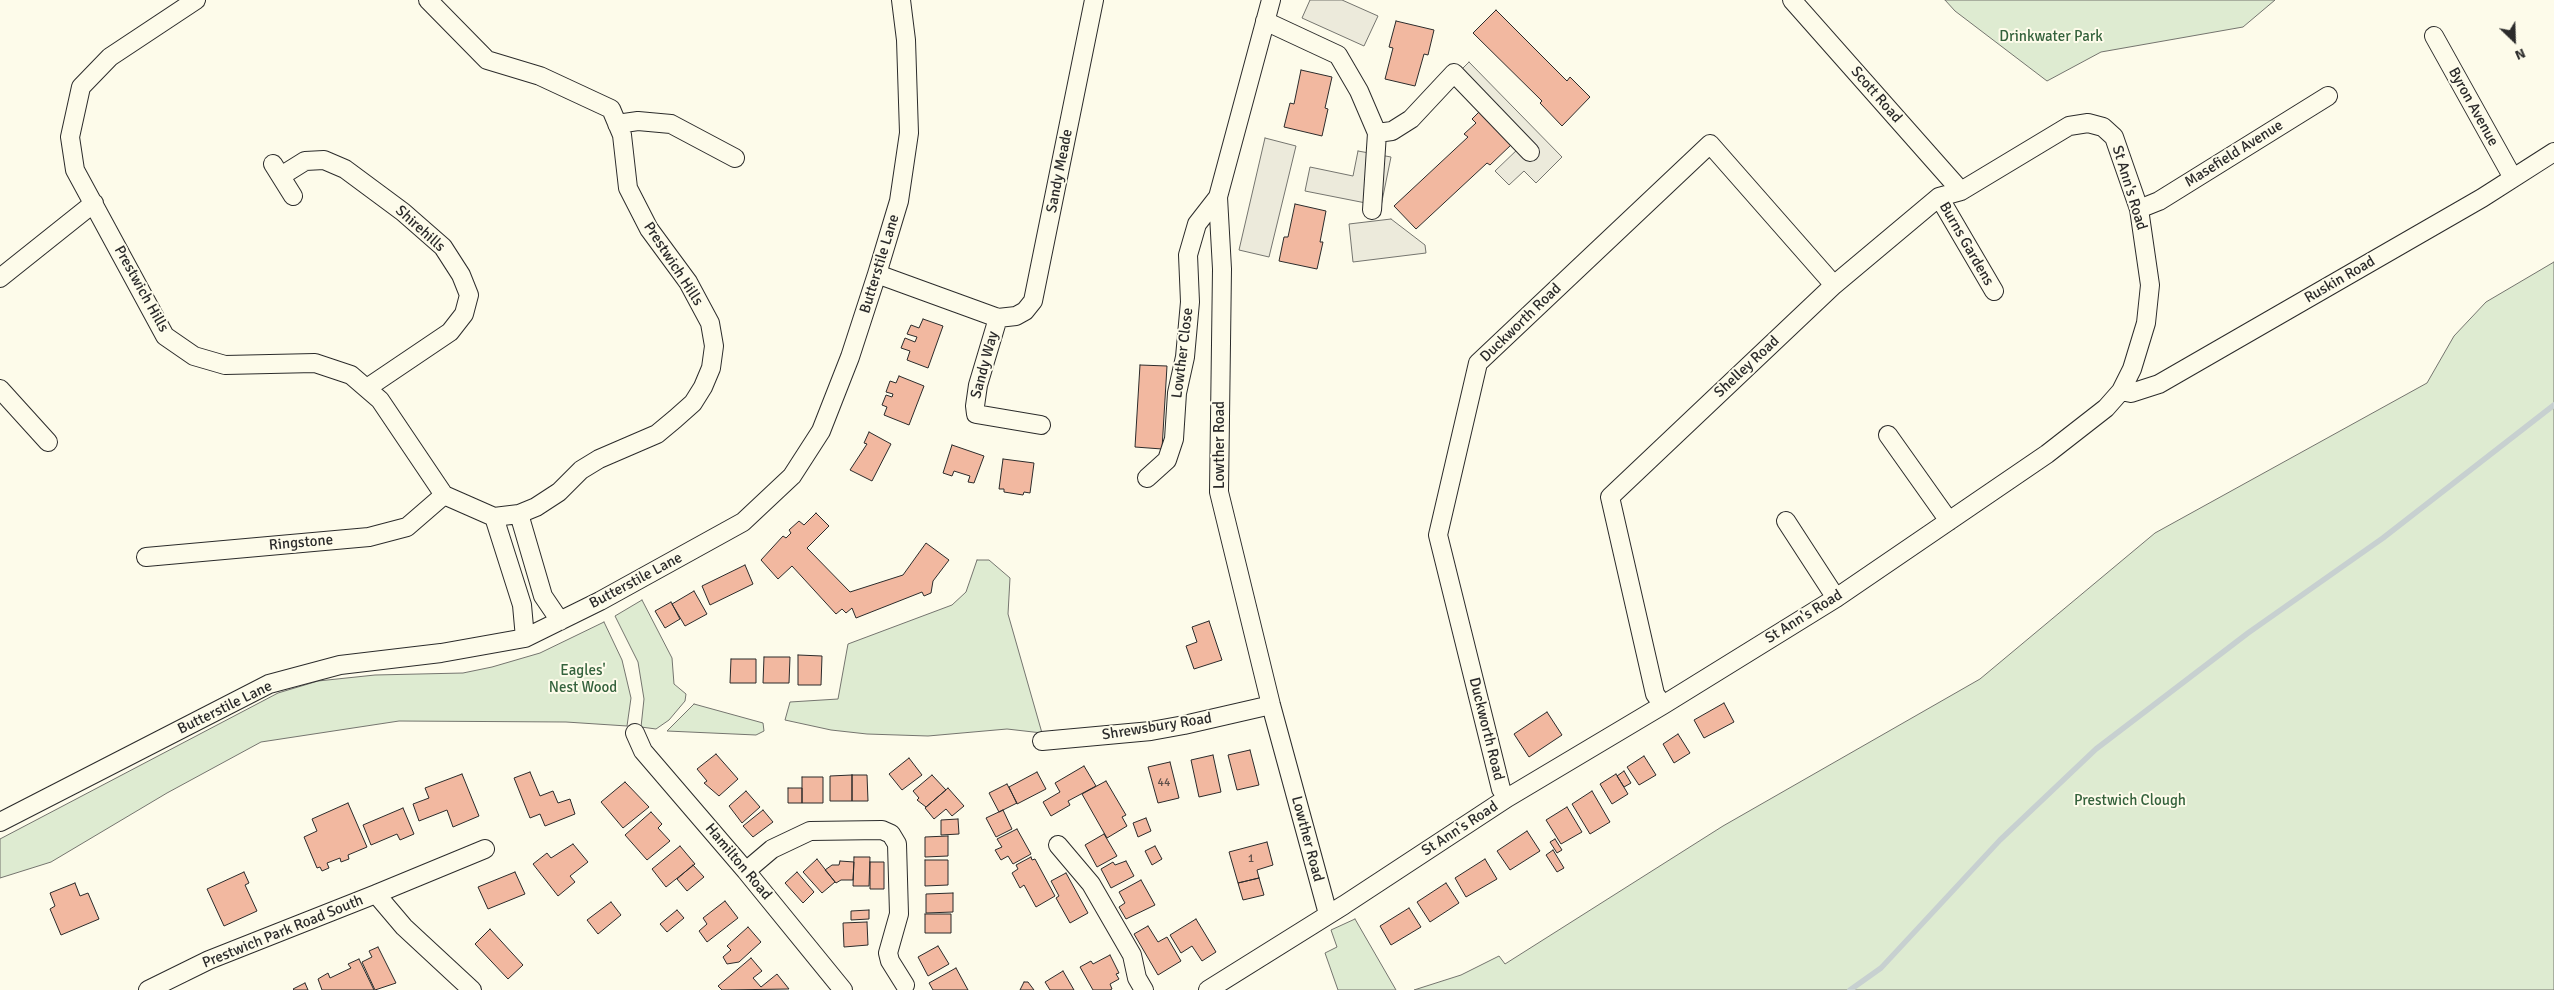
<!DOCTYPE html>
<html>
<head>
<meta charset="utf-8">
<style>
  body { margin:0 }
  #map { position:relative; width:2554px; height:990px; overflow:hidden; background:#fdfbea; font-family:Signika,sans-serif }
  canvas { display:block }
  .north { position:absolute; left:2489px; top:15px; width:50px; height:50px; -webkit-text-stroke:4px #fdfbea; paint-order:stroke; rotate:156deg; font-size:14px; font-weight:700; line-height:20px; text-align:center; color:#2b2b2b }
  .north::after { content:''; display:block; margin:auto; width:18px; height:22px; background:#2b2b2b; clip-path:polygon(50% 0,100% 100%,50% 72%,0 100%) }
</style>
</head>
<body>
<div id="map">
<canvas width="2554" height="990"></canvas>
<div class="north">N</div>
</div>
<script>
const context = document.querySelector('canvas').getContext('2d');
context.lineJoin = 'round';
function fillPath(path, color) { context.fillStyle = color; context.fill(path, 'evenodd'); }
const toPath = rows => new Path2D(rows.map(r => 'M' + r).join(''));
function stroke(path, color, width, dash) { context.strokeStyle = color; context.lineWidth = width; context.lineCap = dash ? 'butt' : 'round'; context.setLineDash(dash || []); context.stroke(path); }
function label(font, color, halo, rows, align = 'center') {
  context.font = font + ' Signika,sans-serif'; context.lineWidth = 4; context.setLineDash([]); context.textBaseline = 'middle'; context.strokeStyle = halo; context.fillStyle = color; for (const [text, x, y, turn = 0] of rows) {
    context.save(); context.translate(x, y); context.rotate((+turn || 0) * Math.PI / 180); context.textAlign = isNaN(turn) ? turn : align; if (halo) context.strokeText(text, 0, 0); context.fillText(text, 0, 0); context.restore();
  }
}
const green = toPath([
  [1945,0,2275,0,2243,27,2101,52,2047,81,1955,11,1945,0],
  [2554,262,2554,990,1414,990,1461,975,1499,956,1505,964,1723,826,1980,679,2155,533,2427,383,2454,336,2486,302,2554,262],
  [977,560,989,560,1010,578,1008,614,1042,733,1007,729,928,736,867,734,831,730,785,720,790,702,838,699,848,644,952,605,966,592,977,560],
  [642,600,672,658,674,684,686,694,685,701,669,720,656,729,641,727,644,699,638,662,615,616,642,600],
  [604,622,622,660,631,698,627,726,566,722,399,721,261,742,167,793,51,862,0,878,0,839,278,693,318,681,375,675,463,673,492,667,540,653,604,622],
  [694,704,763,723,764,731,756,735,667,731,694,704],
  [1355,919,1396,990,1338,990,1325,953,1337,947,1331,930,1355,919]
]);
const parking = toPath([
  [1310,0,1342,0,1378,16,1364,46,1302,18,1310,0],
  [1469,62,1562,157,1536,183,1524,171,1509,185,1495,171,1520,147,1453,78,1469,62],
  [1265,138,1296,146,1269,257,1239,250,1265,138],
  [1358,151,1391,157,1381,206,1305,191,1310,167,1353,176,1358,151],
  [1391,219,1425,245,1426,253,1353,262,1349,224,1391,219]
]);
const stream = toPath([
  [1850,990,1881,968,2000,840,2096,749,2248,633,2383,538,2554,405]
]);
const building = toPath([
  [1496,10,1567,81,1570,77,1590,97,1562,126,1540,103,1542,101,1473,33,1496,10],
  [1396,21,1434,30,1428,55,1424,54,1415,86,1385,79,1393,48,1389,47,1396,21],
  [1301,70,1332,77,1325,108,1328,109,1322,136,1284,127,1290,103,1294,104,1301,70],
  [1481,110,1512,144,1490,165,1487,163,1416,229,1394,206,1468,137,1464,134,1476,123,1472,119,1481,110],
  [1295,204,1326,211,1320,242,1323,242,1317,269,1279,261,1284,237,1288,237,1295,204],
  [923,319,943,326,928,368,907,360,910,351,901,348,905,338,915,342,917,337,907,334,911,325,919,328,923,319],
  [1140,365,1167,366,1162,449,1135,447,1140,365],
  [899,376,924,386,909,425,884,415,887,407,882,405,886,395,892,397,893,394,886,392,890,381,896,383,899,376],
  [869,432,891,444,872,481,850,470,867,444,864,443,869,432],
  [952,445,984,456,974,483,968,482,970,476,954,471,952,476,943,473,952,445],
  [1003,459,1034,463,1030,493,1024,492,1023,495,1004,492,1004,489,999,489,1003,459],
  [816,513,829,526,807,548,850,592,903,575,926,543,949,560,933,581,931,593,924,596,922,592,856,618,852,608,846,613,842,609,836,614,792,566,778,579,761,560,783,536,786,538,791,533,789,530,799,521,804,525,816,513],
  [745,565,753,584,710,605,702,586,745,565],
  [694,591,707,614,685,626,672,604,694,591],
  [671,602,680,619,665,628,655,611,671,602],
  [1209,621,1222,660,1194,669,1186,646,1197,642,1192,627,1209,621],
  [798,655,822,656,821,685,798,685,798,655],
  [764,657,790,657,789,683,763,683,764,657],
  [731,659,756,659,756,683,730,683,731,659],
  [1724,703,1734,722,1704,738,1694,720,1724,703],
  [1547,712,1562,735,1529,757,1514,734,1547,712],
  [1678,734,1690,753,1674,763,1663,744,1678,734],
  [1250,750,1259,785,1237,790,1228,755,1250,750],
  [716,754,738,779,719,796,704,783,707,781,697,769,716,754],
  [1213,755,1221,792,1199,797,1191,760,1213,755],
  [1644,756,1656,775,1639,785,1627,767,1644,756],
  [909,758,922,775,902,790,889,774,909,758],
  [1170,762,1179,798,1158,803,1148,767,1170,762],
  [1084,766,1096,786,1068,801,1070,805,1051,816,1043,802,1060,792,1055,783,1084,766],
  [1624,771,1631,783,1624,787,1617,776,1624,771],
  [530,772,540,796,553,791,558,803,570,799,575,814,545,826,540,814,530,818,514,778,530,772],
  [1037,772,1046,789,1017,804,1009,787,1037,772],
  [462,774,479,816,453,827,447,810,419,821,413,804,429,798,425,788,462,774],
  [1616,774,1628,794,1612,804,1600,784,1616,774],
  [852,775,867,775,868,801,852,801,852,775],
  [852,775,852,801,830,801,830,776,852,775],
  [932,775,946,790,926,807,917,800,919,798,913,791,932,775],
  [802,777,823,777,823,803,802,803,802,777],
  [1106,781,1126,815,1122,817,1127,826,1107,838,1082,794,1106,781],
  [625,782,649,807,623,828,601,802,625,782],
  [1007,784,1017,803,999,812,989,793,1007,784],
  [788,788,802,788,802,803,788,803,788,788],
  [948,788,964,806,952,816,946,809,934,819,925,808,948,788],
  [746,791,760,807,742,823,729,806,746,791],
  [1592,791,1610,822,1590,834,1572,804,1592,791],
  [348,803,367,847,348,855,349,859,341,862,340,858,327,863,329,868,322,871,320,867,317,868,304,837,317,831,312,819,348,803],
  [1567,807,1582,832,1561,844,1546,820,1567,807],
  [403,808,414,834,400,840,397,834,371,845,363,825,403,808],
  [763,810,773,822,753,837,743,826,763,810],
  [1003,810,1012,829,996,837,986,818,1003,810],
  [651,812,662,824,658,828,670,841,647,860,625,835,651,812],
  [1146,818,1151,831,1138,837,1133,823,1146,818],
  [958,819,959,834,941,835,941,820,958,819],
  [1017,829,1031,854,1013,864,1008,856,1001,860,995,850,1002,847,997,839,1017,829],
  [1527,831,1540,851,1510,870,1497,851,1527,831],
  [1104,834,1117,856,1097,867,1085,845,1104,834],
  [948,836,948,856,925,857,925,837,948,836],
  [1555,839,1562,850,1557,853,1550,842,1555,839],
  [1267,842,1273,865,1257,870,1259,878,1238,883,1229,852,1267,842],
  [573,844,588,862,570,876,575,882,558,896,533,864,547,853,551,858,573,844],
  [680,846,695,864,666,887,652,869,680,846],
  [1155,846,1162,859,1152,865,1145,851,1155,846],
  [1553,850,1564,868,1557,872,1546,855,1553,850],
  [854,857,870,857,869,886,853,886,854,857],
  [1031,857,1032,860,1035,859,1055,896,1036,907,1024,885,1020,888,1012,873,1018,869,1016,865,1031,857],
  [817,859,835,882,822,893,803,872,817,859],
  [1485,859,1497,879,1466,897,1455,878,1485,859],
  [925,860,948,860,948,885,925,886,925,860],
  [840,861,854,862,853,880,841,880,836,883,825,870,832,865,839,865,840,861],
  [1126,861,1134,876,1111,888,1101,869,1113,862,1115,865,1126,861],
  [870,862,884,862,884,889,870,889,870,862],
  [693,865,704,877,687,891,677,879,693,865],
  [244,872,249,883,245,885,257,911,224,926,207,889,244,872],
  [515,872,525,894,488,909,478,887,515,872],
  [797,872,814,892,803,903,785,883,797,872],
  [1066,873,1088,913,1070,923,1056,898,1059,896,1051,881,1066,873],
  [1259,878,1264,895,1243,900,1238,883,1259,878],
  [1141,880,1155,905,1126,919,1119,907,1125,903,1119,892,1141,880],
  [75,883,80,896,88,893,99,919,61,935,50,909,55,906,50,893,75,883],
  [1446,883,1459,903,1430,922,1417,902,1446,883],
  [953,893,953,912,926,913,926,894,953,893],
  [725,901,738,918,707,942,699,931,707,924,703,918,725,901],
  [611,902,621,915,598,934,587,920,611,902],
  [1409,908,1421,927,1391,945,1380,926,1409,908],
  [677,910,684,918,667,932,660,924,677,910],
  [869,910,869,919,851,920,851,911,869,910],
  [925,914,951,914,951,933,925,933,925,914],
  [1196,919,1216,952,1202,961,1192,946,1181,953,1170,935,1196,919],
  [867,922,868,945,844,947,843,923,867,922],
  [1148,926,1158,942,1167,937,1181,961,1158,975,1134,934,1148,926],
  [748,927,761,942,739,962,727,964,723,957,731,950,727,946,748,927],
  [490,929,523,965,508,979,475,944,490,929],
  [938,946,949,964,928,976,918,957,938,946],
  [378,947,396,983,375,990,362,962,372,957,369,951,378,947],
  [1110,955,1119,973,1116,974,1119,979,1110,984,1112,989,1110,990,1093,990,1080,967,1091,961,1093,964,1110,955],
  [751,958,762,971,753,978,761,987,777,974,789,989,722,990,718,986,751,958],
  [359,959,374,990,322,990,318,979,328,973,330,978,351,968,348,964,359,959],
  [956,968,968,990,933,990,929,983,956,968],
  [1063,971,1074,990,1050,990,1045,982,1063,971],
  [1024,982,1028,982,1034,990,1020,990,1024,982],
  [305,983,308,990,294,990,293,989,305,983]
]);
const minor = toPath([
  [196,0,110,57,81,87,70,137,75,170,165,336,194,356,225,365,315,363,351,375,380,400,444,495,494,517,519,514,536,507,559,492,581,470,599,459,657,434,675,419,693,403,703,387,711,368,714,346,710,323,688,282,649,229,628,188,622,135,611,109,540,76,487,60,428,0],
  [1271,0,1218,197,1222,269,1219,492,1271,705,1328,914],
  [1792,0,1961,191],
  [1265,21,1338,55,1359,91,1377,133,1392,131,1411,119,1454,73,1530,152],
  [2434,36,2513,178],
  [617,124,638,121,671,124,735,158],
  [273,164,293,196],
  [281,176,305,161,324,160,345,169,403,212,443,247,461,275,469,295,464,314,450,332,367,388],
  [1939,197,1994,291],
  [2139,209,2159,201,2328,96],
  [1372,210,1377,133],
  [877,274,998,318,1016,316,1025,311,1033,301,1094,0],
  [0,278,94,203],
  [998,318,978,385,975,406,976,414,1041,425],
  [0,389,48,442],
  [2121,391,2131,393,2159,384,2482,198,2554,152],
  [1888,435,1949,521],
  [1147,478,1167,460,1174,439,1177,393,1185,357,1190,302,1188,255,1197,224,1218,197],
  [519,514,543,596,560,621],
  [494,517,522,605,525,638],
  [1786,521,1836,598],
  [146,557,369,537,407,527,444,495],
  [635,733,643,751,746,871,843,990],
  [1042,741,1151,731,1184,725,1271,705],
  [1507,798,1501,789,1438,535,1478,363,1710,144,1834,285],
  [0,822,269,684,340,665,441,653,525,638,600,601,743,522,792,476,821,431,850,357,877,274,899,201,909,133,906,40,901,0],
  [1058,845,1091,884,1132,955,1137,978,1144,990],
  [746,871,772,849,810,831,882,830,891,834,897,844,899,914,888,953,890,961,905,985],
  [376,894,485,849],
  [148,990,209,960,376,894,404,927,472,990],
  [1208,990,1344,905,1507,798,1663,705,1836,598,2047,454,2106,408,2121,391,2132,369,2146,323,2150,285,2139,209,2114,137,2103,127,2088,123,2069,126,1961,191,1939,197,1834,285,1610,497,1655,694,1663,705]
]);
const numberNames = [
  ["44",1164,783],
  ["1",1251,859]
];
const parkNames = [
  ["Drinkwater Park",2051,37],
  ["Eagles'",583,671],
  ["Nest Wood",583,688],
  ["Prestwich Clough",2130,801]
];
const streetNames = [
  ["Scott Road",1876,95,49],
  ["Byron Avenue",2473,107,61],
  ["Masefield Avenue",2234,154,-32],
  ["Sandy Meade",1060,171,-79],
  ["St Ann's Road",2129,188,73],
  ["Shirehills",420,229,42],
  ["Burns Gardens",1966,244,60],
  ["Prestwich Hills",673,264,57],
  ["Butterstile Lane",880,264,-73],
  ["Ruskin Road",2340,280,-30],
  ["Prestwich Hills",141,289,61],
  ["Duckworth Road",1521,323,-44],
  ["Lowther Close",1183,353,-83],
  ["Sandy Way",985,365,-75],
  ["Shelley Road",1747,367,-43],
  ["Lowther Road",1220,445,-90],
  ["Ringstone",301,543,-5],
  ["Butterstile Lane",636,581,-28],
  ["St Ann's Road",1804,617,-32],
  ["Butterstile Lane",225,708,-26],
  ["Shrewsbury Road",1157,727,-9],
  ["Duckworth Road",1486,729,76],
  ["St Ann's Road",1460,829,-33],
  ["Lowther Road",1307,839,75],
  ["Hamilton Road",738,862,50],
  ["Prestwich Park Road South",283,932,-22]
];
fillPath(green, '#deebd1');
stroke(green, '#74746e', 1);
fillPath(parking, '#eceadb');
stroke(parking, '#74746e', 1);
stroke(stream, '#c7d0d0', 5.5);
fillPath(building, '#f2b8a0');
stroke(building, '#2b2b2b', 1);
stroke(minor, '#2b2b2b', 20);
stroke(minor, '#fdfbea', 18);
label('12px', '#5d4e48', null, numberNames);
label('15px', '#34623c', '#fdfbea', parkNames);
label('15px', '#2b2b2b', '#fdfbea', streetNames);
</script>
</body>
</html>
